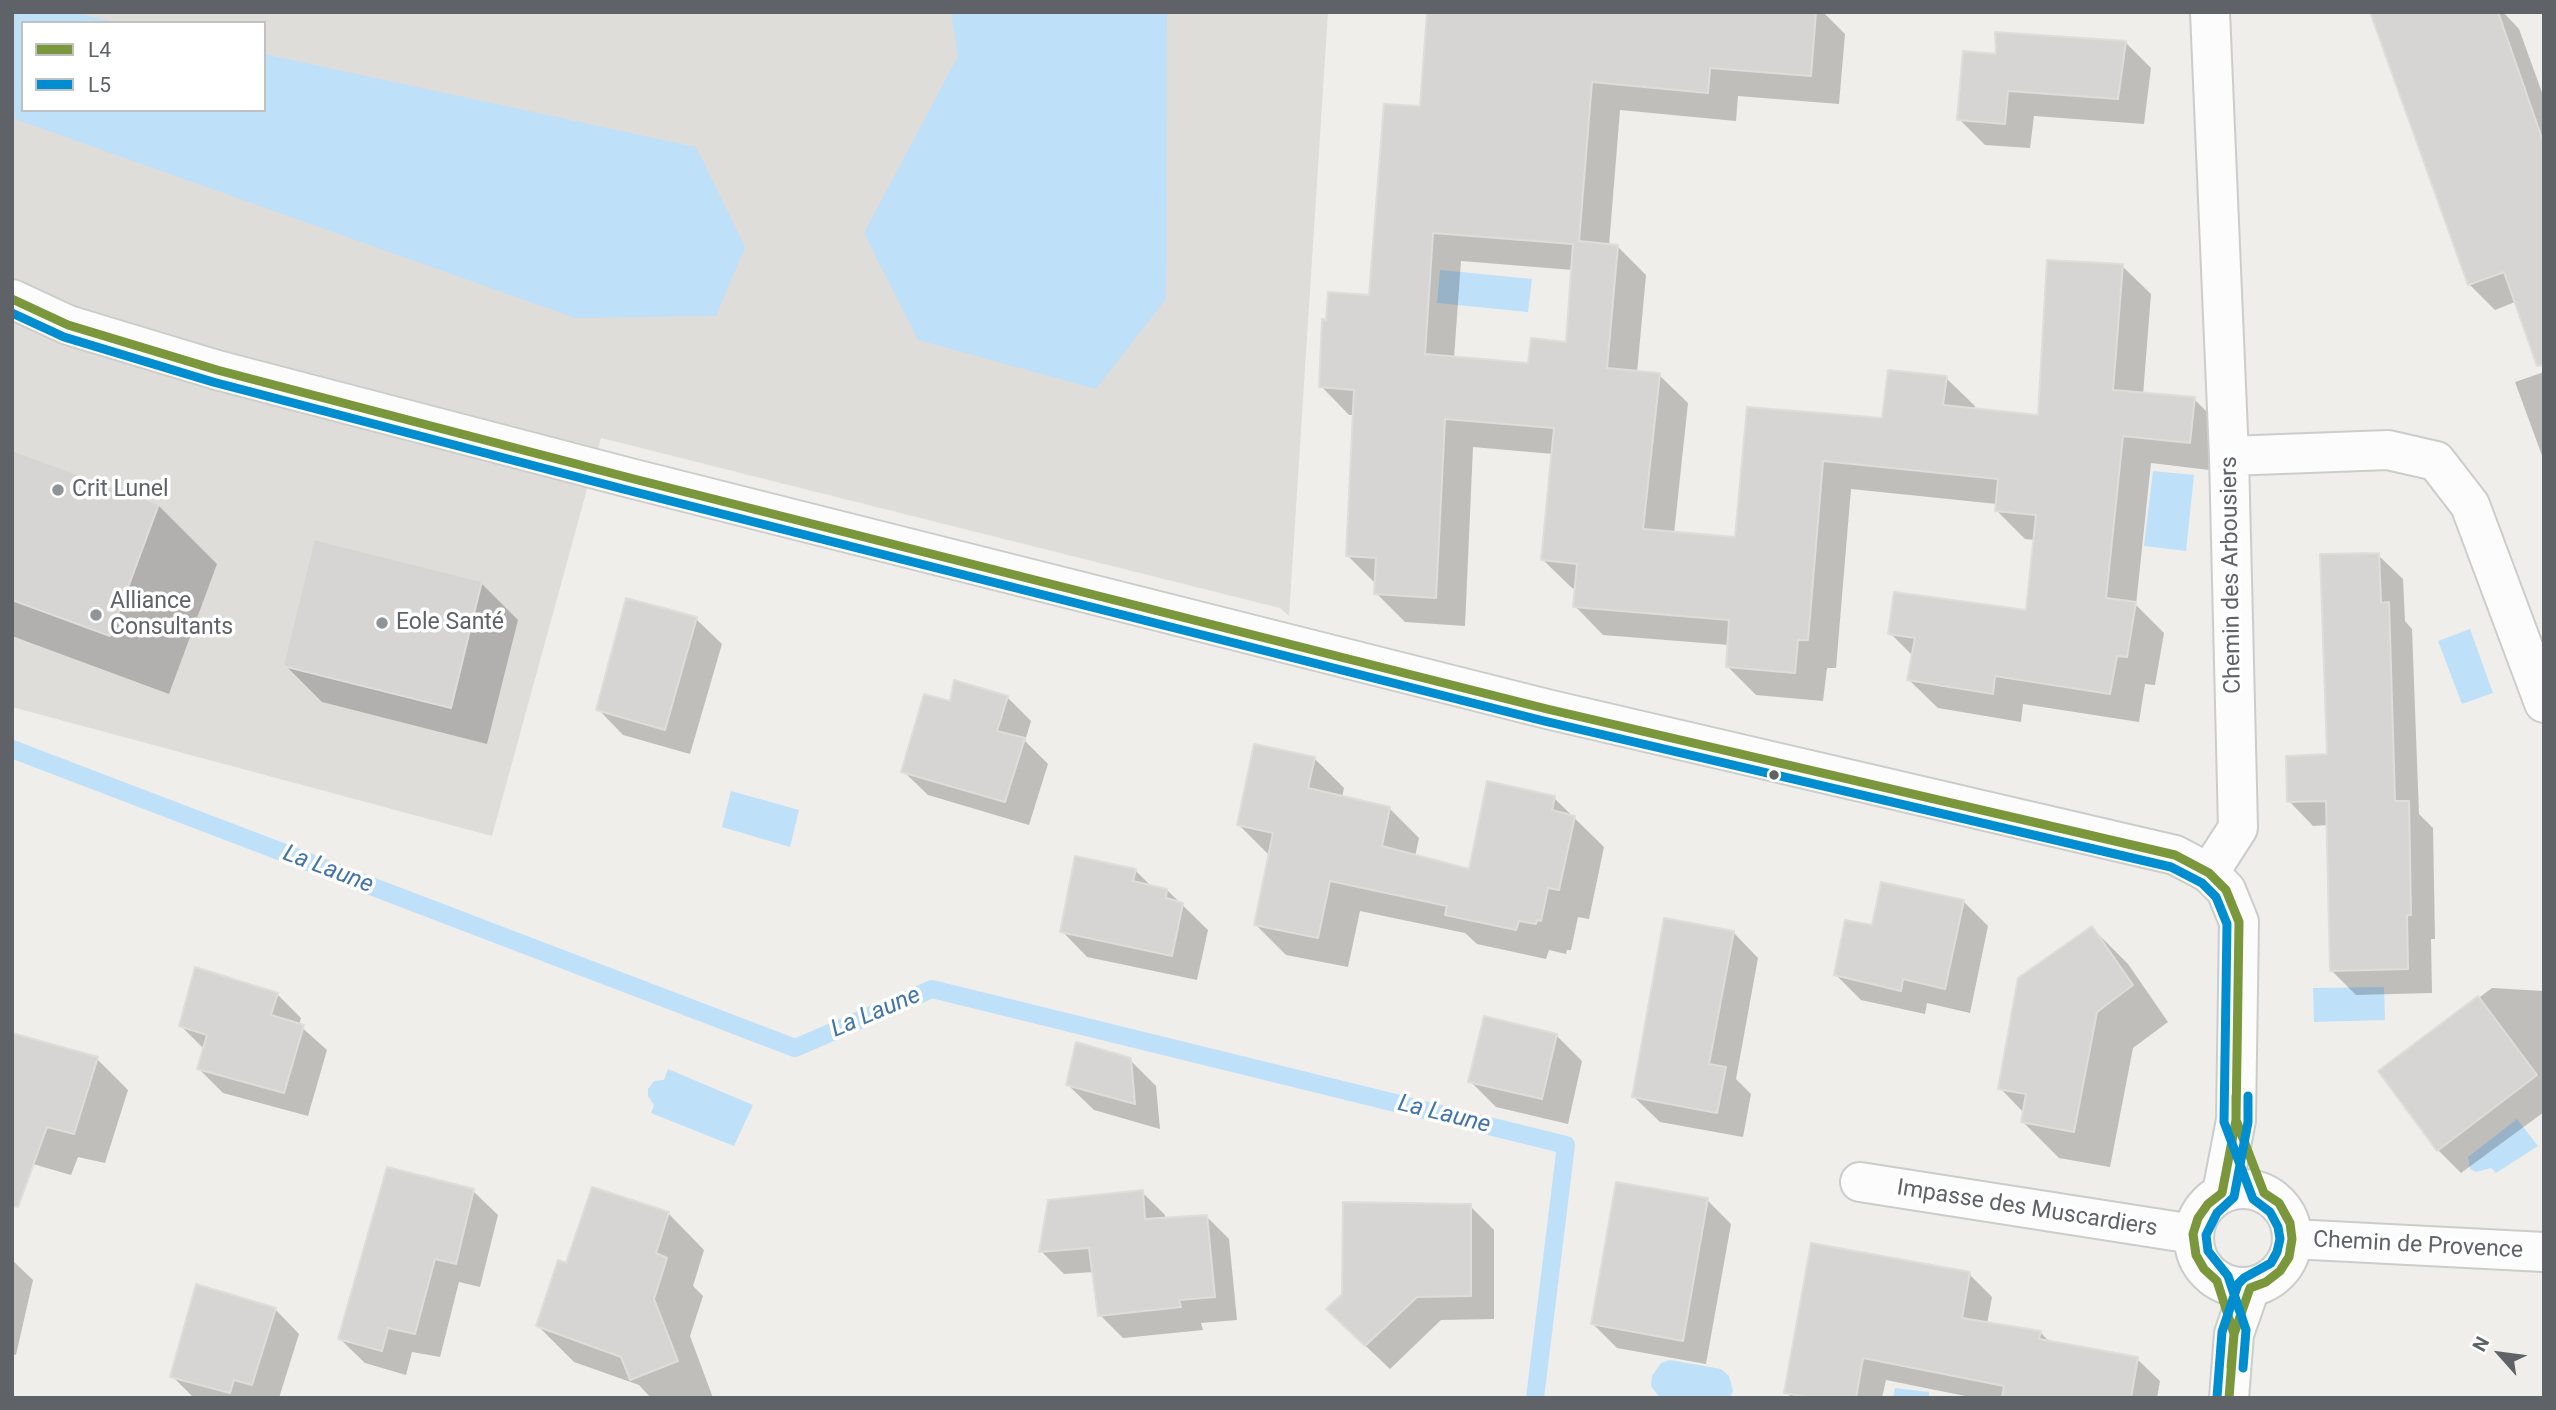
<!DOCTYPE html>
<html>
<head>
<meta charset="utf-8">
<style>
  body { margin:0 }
  #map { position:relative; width:2556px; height:1410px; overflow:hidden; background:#efeeea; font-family:Roboto,sans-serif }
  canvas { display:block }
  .frame { position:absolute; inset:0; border:14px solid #5f6368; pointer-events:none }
  .legend { position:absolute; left:21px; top:21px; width:245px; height:91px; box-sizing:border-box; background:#fff; border:2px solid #bfc1c3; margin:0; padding:9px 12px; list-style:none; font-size:21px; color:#5f6368 }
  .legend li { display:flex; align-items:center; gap:14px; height:35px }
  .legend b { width:35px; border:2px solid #bfc1c3 }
  .north { position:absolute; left:2465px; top:1319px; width:70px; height:70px; -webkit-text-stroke:5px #fff; paint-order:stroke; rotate:298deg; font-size:19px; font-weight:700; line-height:28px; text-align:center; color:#5f6368 }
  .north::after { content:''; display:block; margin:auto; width:24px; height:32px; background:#5f6368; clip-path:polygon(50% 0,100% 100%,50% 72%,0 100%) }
</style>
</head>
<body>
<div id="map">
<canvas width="2556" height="1410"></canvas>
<div class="frame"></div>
<ul class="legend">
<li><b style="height:9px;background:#7a973b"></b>L4</li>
<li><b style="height:9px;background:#008ed0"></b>L5</li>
</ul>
<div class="north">N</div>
</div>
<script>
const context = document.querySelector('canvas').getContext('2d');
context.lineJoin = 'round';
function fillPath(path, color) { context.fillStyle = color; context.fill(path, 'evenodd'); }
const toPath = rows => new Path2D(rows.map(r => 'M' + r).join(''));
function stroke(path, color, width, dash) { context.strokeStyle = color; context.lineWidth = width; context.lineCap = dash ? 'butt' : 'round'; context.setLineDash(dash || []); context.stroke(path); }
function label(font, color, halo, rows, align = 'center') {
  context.font = font + ' Roboto,sans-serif'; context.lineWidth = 7; context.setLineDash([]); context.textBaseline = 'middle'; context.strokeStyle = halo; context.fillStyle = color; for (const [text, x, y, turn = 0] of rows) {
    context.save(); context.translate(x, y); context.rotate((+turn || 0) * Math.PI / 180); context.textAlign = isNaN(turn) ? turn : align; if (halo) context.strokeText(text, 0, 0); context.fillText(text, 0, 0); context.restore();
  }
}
const industrial = toPath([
  [12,12,1328,12,1289,616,1280,608,601,438,492,836,12,707],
  [23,23,264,23,264,110,23,110]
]);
const water = toPath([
  [12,12,71,12,120,23,23,23,23,110,264,110,264,54,696,147,745,247,716,316,575,318,12,118],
  [951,12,1167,12,1166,299,1096,389,918,340,864,233,958,56],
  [1440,270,1532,279,1528,312,1437,303],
  [2153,471,2194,475,2186,551,2144,546],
  [2470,629,2493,693,2462,704,2438,641],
  [731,791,799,810,790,847,722,827],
  [2384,987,2385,1020,2314,1022,2313,988],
  [668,1069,753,1105,734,1146,651,1113,654,1105,648,1096,648,1089,654,1081,664,1080],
  [2517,1119,2538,1146,2496,1173,2491,1168,2476,1172,2470,1169,2468,1157],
  [1670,1360,1721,1369,1729,1376,1733,1391,1730,1398,1660,1398,1651,1386,1652,1376,1661,1363],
  [1895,1388,1929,1392,1929,1398,1893,1398]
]);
const shadow = toPath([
  [1429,12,1823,12,1845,34,1839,104,1738,96,1736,121,1620,110,1609,246,1617,246,1646,275,1637,373,1659,375,1688,403,1674,534,1736,539,1749,409,1884,420,1946,378,1975,406,1974,410,2040,417,2122,266,2151,294,2143,395,2194,399,2223,428,2218,471,2151,463,2136,605,2164,633,2155,685,2145,684,2139,722,2023,704,2021,722,1938,708,1909,680,1913,656,1890,633,2028,612,2035,540,2025,539,1997,511,1997,504,1851,489,1836,668,1827,668,1823,701,1756,695,1727,666,1729,645,1603,635,1575,606,1576,589,1572,588,1543,560,1553,454,1473,447,1465,626,1405,622,1376,593,1376,584,1347,555,1355,415,1349,415,1321,386,1370,297,1421,108],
  [1461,261,1573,270,1567,344,1530,365,1454,358],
  [2371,12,2503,12,2519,29,2544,98,2544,348,2515,302,2495,310,2469,284],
  [2125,42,2151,68,2144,124,2034,116,2030,148,1985,145,1959,119,1998,56],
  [2544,372,2544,461,2515,382],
  [12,451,158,505,217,564,169,694,12,636],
  [2378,555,2403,579,2405,621,2412,629,2419,814,2433,828,2435,939,2431,939,2432,993,2356,995,2332,971,2328,825,2313,826,2289,801,2329,756],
  [481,583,518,620,487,744,322,702,285,665],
  [696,619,722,644,690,754,623,735,598,709],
  [1007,697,1031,721,1025,741,1048,764,1029,825,928,795,903,771,951,704],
  [1314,758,1344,788,1342,798,1389,808,1419,838,1415,857,1470,871,1554,798,1604,847,1589,919,1578,917,1571,950,1567,950,1566,954,1549,950,1546,959,1477,944,1465,933,1360,911,1348,967,1286,955,1256,925,1270,856,1239,825],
  [1135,870,1152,887,1167,890,1208,930,1197,980,1087,957,1062,931],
  [1963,901,1988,926,1970,1013,1927,1003,1925,1014,1861,1000,1836,975,1873,927],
  [2092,928,2128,964,2168,1022,2133,1048,2110,1167,2059,1158,2023,1122,2024,1113,2000,1088],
  [1733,932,1758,958,1736,1079,1751,1094,1743,1137,1660,1122,1634,1097],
  [2492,988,2544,991,2544,1112,2461,1173,2438,1150,2380,1072],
  [277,994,301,1018,299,1025,327,1050,308,1116,223,1093,199,1069,205,1050,181,1026],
  [1556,1035,1582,1061,1568,1124,1496,1107,1470,1081],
  [97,1059,128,1090,105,1163,78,1157,71,1175,12,1158],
  [1130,1060,1156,1086,1160,1129,1094,1110,1068,1085],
  [473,1191,498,1215,480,1287,459,1282,440,1357,412,1352,406,1375,365,1363,340,1339],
  [1142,1192,1165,1215,1165,1220,1206,1216,1229,1239,1237,1320,1201,1323,1203,1330,1123,1338,1100,1315,1094,1272,1064,1274,1041,1251],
  [1707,1200,1731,1224,1706,1364,1617,1348,1593,1324],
  [1470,1206,1494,1230,1494,1319,1441,1320,1390,1369,1352,1333],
  [668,1213,704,1250,693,1286,703,1296,690,1336,713,1398,651,1398,639,1385,574,1362,538,1326,567,1265],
  [12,1260,33,1280,16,1355,12,1354],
  [1969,1274,1992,1297,1987,1324,2040,1332,2051,1343,2137,1359,2160,1381,2157,1398,1975,1398,1886,1380,1882,1398,1792,1398,1786,1392],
  [275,1309,299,1334,279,1398,194,1398,172,1376]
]);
const stream = toPath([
  [12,749,795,1048,932,989,1566,1145,1535,1398]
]);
const building = toPath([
  [1427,12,1816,12,1811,76,1710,68,1708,93,1592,82,1579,241,1618,245,1607,368,1660,373,1643,529,1735,537,1747,407,1882,418,1888,370,1947,376,1943,405,2038,415,2047,260,2123,264,2113,390,2195,397,2190,443,2123,436,2106,598,2136,602,2127,657,2117,656,2110,694,1995,676,1993,694,1907,680,1915,638,1888,634,1894,592,2026,610,2036,515,1995,511,1998,479,1823,461,1808,640,1798,640,1795,673,1726,667,1729,620,1573,607,1577,564,1541,560,1554,428,1445,419,1436,598,1374,594,1376,558,1346,556,1354,390,1319,387,1322,319,1326,320,1328,292,1369,295,1384,104,1420,106,1427,12],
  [1433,233,1573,244,1566,342,1531,338,1528,363,1425,354,1433,233],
  [2370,12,2498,12,2544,144,2544,365,2537,366,2504,272,2468,285,2370,12],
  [1995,32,2126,41,2118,99,2008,91,2005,124,1957,120,1963,51,1996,54,1995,32],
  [12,450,159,504,110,636,12,600,12,450],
  [314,539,482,581,451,708,283,666,314,539],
  [2379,553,2381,603,2389,602,2395,801,2409,801,2411,915,2407,915,2408,969,2330,971,2326,801,2287,802,2286,756,2327,754,2320,554,2379,553],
  [626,598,697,617,665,730,596,710,626,598],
  [954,680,1008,696,997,731,1025,738,1005,802,901,772,924,694,950,701,954,680],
  [1254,744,1315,757,1308,788,1390,807,1382,846,1469,869,1487,781,1555,796,1552,810,1575,816,1559,890,1548,888,1541,921,1537,920,1536,924,1519,921,1516,930,1445,915,1447,906,1330,881,1318,938,1254,925,1273,833,1237,825,1254,744],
  [1075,856,1136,869,1133,881,1167,889,1166,898,1183,903,1172,956,1060,932,1075,856],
  [1881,882,1964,900,1945,989,1903,979,1901,991,1834,975,1845,920,1872,925,1881,882],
  [1664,918,1734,931,1709,1064,1726,1067,1717,1113,1632,1097,1664,918],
  [2092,926,2133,985,2097,1012,2074,1132,2021,1122,2026,1094,1998,1089,2018,978,2092,926],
  [195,967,278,993,271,1015,304,1025,284,1093,197,1069,207,1035,179,1026,195,967],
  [2478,996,2537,1075,2437,1151,2378,1071,2478,996],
  [1484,1016,1557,1034,1542,1099,1468,1082,1484,1016],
  [12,1033,98,1057,74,1134,47,1127,18,1207,12,1206,12,1033],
  [1076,1042,1131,1058,1135,1104,1066,1085,1076,1042],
  [387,1167,474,1189,456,1264,435,1259,415,1334,388,1328,382,1351,338,1339,387,1167],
  [1616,1182,1708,1198,1683,1341,1591,1324,1616,1182],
  [592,1187,669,1212,656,1253,667,1258,654,1299,678,1361,630,1380,621,1357,536,1326,558,1260,566,1263,592,1187],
  [1143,1190,1145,1219,1207,1215,1215,1297,1179,1300,1181,1307,1098,1316,1089,1248,1039,1252,1048,1200,1143,1190],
  [1343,1202,1471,1204,1471,1296,1417,1297,1365,1346,1326,1309,1342,1294,1343,1202],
  [1811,1243,1970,1272,1962,1318,2041,1331,2039,1339,2138,1357,2131,1398,2002,1398,2004,1386,1863,1358,1856,1398,1813,1398,1784,1393,1811,1243],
  [196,1284,276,1308,252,1385,234,1380,230,1393,170,1377,196,1284]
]);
const minor = toPath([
  [12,299,68,325,217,370,630,478,1547,709,2175,855,2209,873,2226,890,2239,922,2236,1120,2222,1193],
  [2229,456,2388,450,2436,461,2470,505,2544,703],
  [2209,873,2238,828,2229,456,2210,12],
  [1860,1182,2193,1234],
  '2194 1238a49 49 0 1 1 98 0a49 49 0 1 1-98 0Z',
  [2292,1239,2544,1252],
  [2229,1398,2234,1334,2250,1288]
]);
const bus1 = toPath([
  [12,299,68,325,217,370,630,478,1547,709,2175,855,2209,873,2226,890,2239,922,2236,1120,2264,1193,2279,1203,2290,1223,2292,1239,2289,1257,2280,1271,2266,1282,2250,1288,2234,1334,2229,1398],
  [2231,1367,2234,1334,2217,1281,2204,1269,2196,1255,2193,1234,2198,1218,2208,1204,2222,1193,2236,1120,2236,1096]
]);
const bus2 = toPath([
  [12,313,64,337,213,382,627,490,1544,721,2171,867,2202,883,2216,897,2227,924,2224,1122,2253,1199,2270,1212,2278,1227,2280,1239,2277,1252,2271,1263,2244,1278,2238,1284,2222,1332,2217,1397],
  [2243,1368,2246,1330,2228,1276,2208,1251,2206,1235,2217,1213,2234,1197,2248,1122,2248,1096]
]);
const markers = [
  [58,490,7,"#919496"],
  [96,615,7,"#919496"],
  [382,623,7,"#919496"],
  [1774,775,6,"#5f6368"]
];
const poiNames = [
  ["Crit Lunel",72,490],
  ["Alliance",110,602],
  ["Consultants",110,628],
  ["Eole Santé",396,623]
];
const streetNames = [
  ["Chemin des Arbousiers",2232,575,-91],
  ["Impasse des Muscardiers",2027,1209,9],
  ["Chemin de Provence",2418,1246,3]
];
const waterNames = [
  ["La Laune",328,870,21],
  ["La Laune",876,1013,-23],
  ["La Laune",1444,1115,14]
];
fillPath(industrial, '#dfddda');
fillPath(water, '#bfe0f9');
fillPath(shadow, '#0003');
stroke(stream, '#bfe0f9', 18);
fillPath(building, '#d6d5d3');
stroke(building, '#deddd9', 2);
stroke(minor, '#cbcccc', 42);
stroke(minor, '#fdfcfc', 38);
stroke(bus1, '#7a973b', 9);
stroke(bus2, '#008ed0', 9);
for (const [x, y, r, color] of markers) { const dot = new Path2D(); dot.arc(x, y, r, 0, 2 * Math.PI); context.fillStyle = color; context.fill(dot); stroke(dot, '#fff', 2.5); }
label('23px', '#5f6368', '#fff', poiNames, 'left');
label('23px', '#5f6368', '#fff', streetNames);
label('italic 24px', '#4174aa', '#fff', waterNames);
</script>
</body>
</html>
